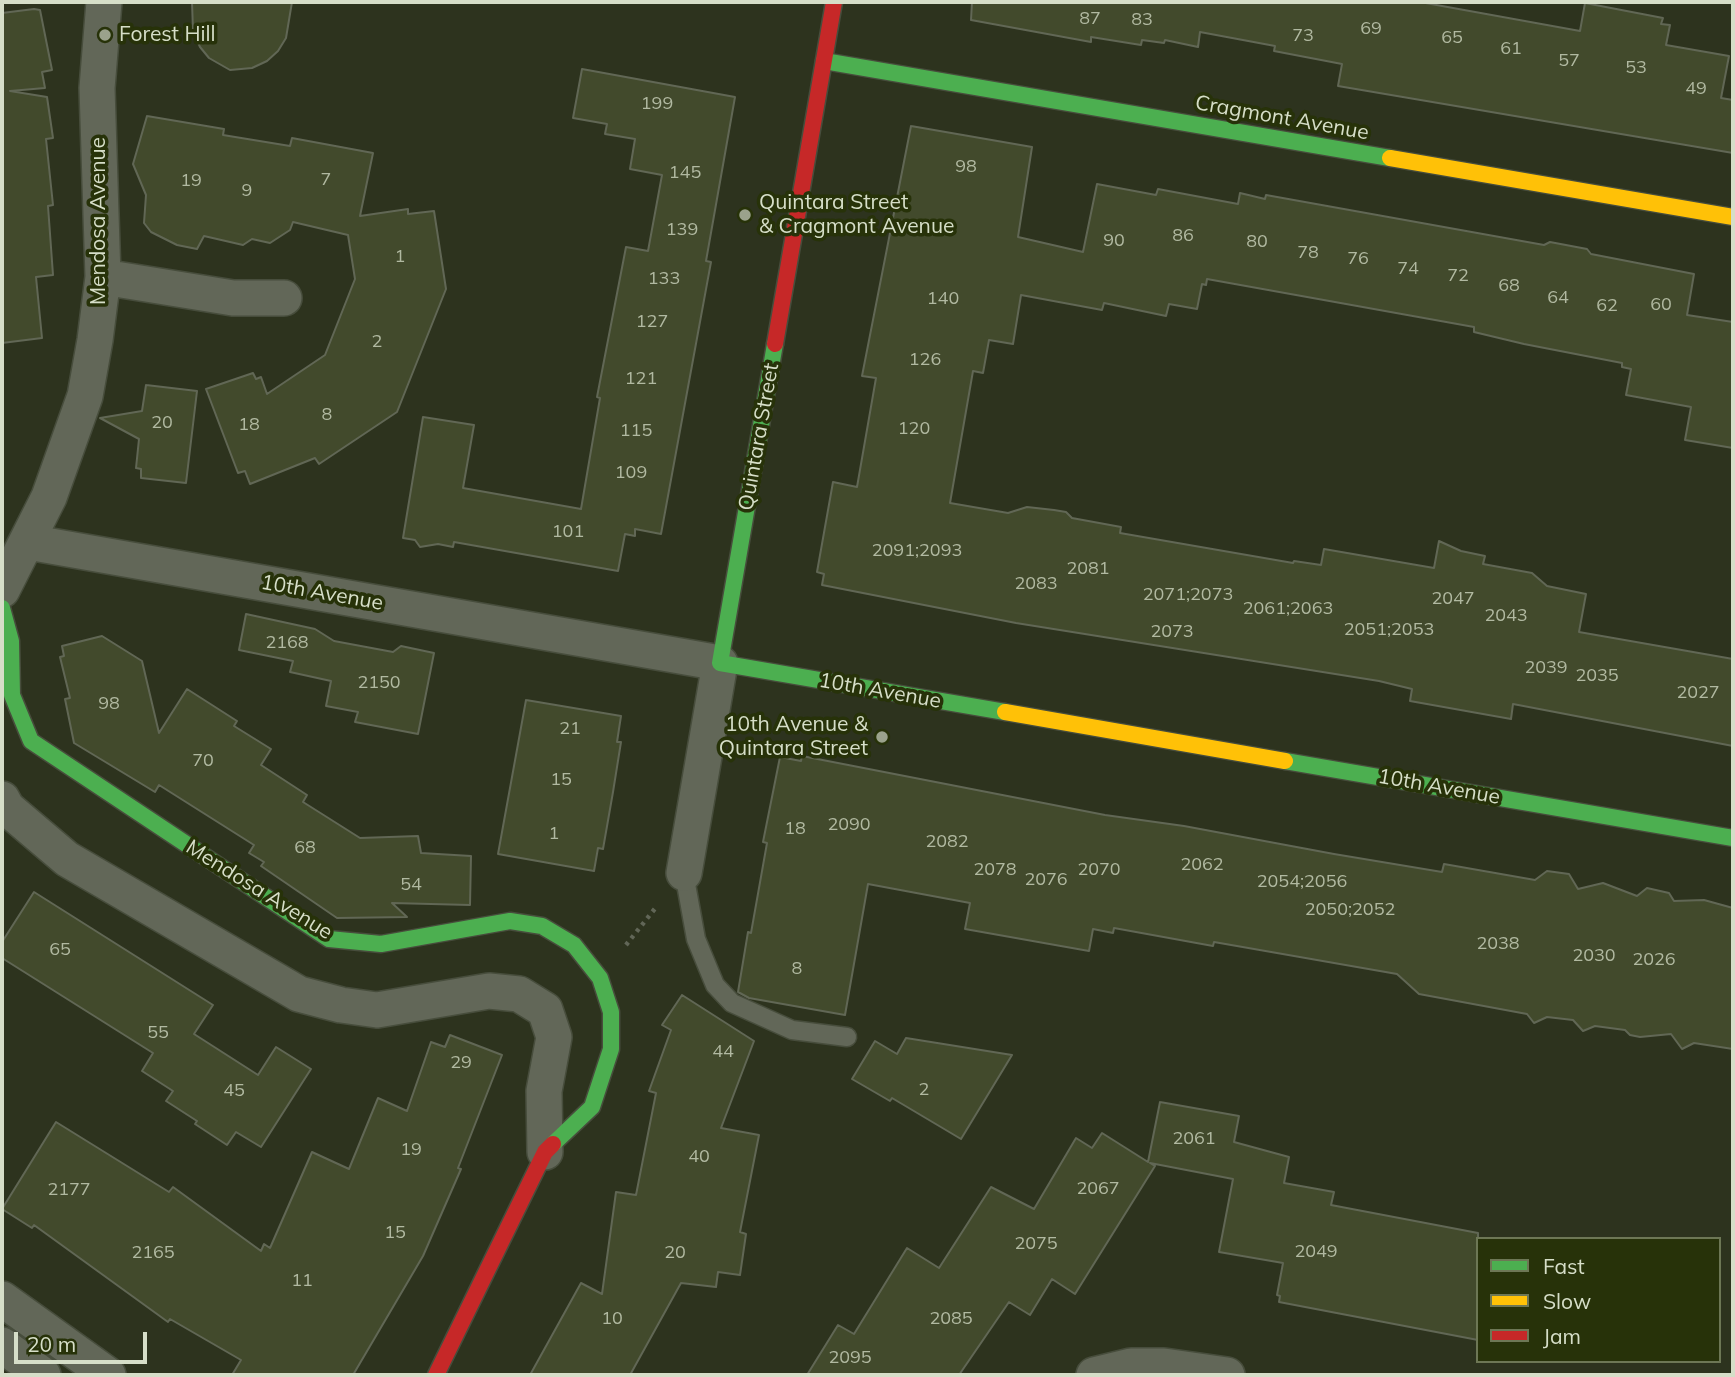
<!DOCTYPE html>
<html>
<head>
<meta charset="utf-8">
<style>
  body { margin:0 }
  #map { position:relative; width:1735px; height:1377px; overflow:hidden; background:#2d331e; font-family:Mulish,sans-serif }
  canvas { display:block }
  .frame { position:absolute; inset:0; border:4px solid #d6dec8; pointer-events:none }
  .legend { position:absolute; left:1476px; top:1237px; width:245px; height:126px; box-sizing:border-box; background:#273209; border:2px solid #6d7755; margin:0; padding:9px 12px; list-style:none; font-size:21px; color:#d6dec8 }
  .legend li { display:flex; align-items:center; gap:14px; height:35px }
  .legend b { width:35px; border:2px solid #6d7755 }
  .scale { position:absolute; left:14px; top:1332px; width:133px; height:32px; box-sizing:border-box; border:4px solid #d6dec8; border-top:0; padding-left:9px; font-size:21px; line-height:24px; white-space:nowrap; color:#d6dec8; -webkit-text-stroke:5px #273209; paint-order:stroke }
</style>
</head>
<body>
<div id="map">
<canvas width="1735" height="1377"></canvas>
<div class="frame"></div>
<ul class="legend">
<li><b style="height:9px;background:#4caf50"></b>Fast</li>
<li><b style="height:9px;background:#ffc107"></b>Slow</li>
<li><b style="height:9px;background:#c62828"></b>Jam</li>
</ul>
<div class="scale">20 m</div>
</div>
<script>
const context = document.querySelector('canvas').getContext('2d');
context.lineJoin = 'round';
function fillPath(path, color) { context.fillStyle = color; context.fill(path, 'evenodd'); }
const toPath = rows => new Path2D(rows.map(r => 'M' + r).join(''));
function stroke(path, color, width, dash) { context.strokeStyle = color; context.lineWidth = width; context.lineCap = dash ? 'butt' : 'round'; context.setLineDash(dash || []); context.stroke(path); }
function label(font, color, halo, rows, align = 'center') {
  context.font = font + ' Mulish,sans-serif'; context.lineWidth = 7; context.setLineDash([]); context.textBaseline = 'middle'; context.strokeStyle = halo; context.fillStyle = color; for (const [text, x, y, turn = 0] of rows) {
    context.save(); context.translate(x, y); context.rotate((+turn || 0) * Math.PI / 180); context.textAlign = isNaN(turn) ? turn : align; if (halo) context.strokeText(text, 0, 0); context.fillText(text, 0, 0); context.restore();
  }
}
const building = toPath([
  [192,2,292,2,286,38,278,51,267,61,252,68,230,70,209,58,200,47,193,31,192,2],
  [972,2,1420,2,1580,31,1585,3,1663,18,1661,24,1670,25,1666,45,1729,56,1721,98,1733,100,1733,153,1338,86,1342,64,1274,51,1275,46,1200,32,1198,47,1165,40,1164,43,1142,40,1141,45,1091,37,1091,42,971,20,972,2],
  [34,9,40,10,52,70,42,72,45,88,10,91,47,97,53,138,46,139,53,205,48,206,53,275,36,277,42,338,2,343,2,13,34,9],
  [582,69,735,97,706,261,711,262,661,534,635,529,635,536,625,534,618,571,454,542,453,547,438,544,420,547,415,540,403,538,423,417,474,425,463,488,581,509,600,398,597,397,626,247,648,251,662,175,630,169,635,139,605,134,607,124,573,118,582,69],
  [147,116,224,129,223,135,290,146,292,138,373,153,360,216,408,209,408,214,434,211,446,289,397,412,319,464,315,458,250,484,245,471,238,473,206,389,253,373,256,379,261,377,267,394,325,355,355,279,348,235,293,222,290,230,270,243,252,239,243,245,204,236,197,249,177,245,151,232,144,223,146,195,133,164,147,116],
  [911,126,1032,147,1018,237,1083,252,1097,184,1156,195,1158,189,1238,204,1240,193,1265,199,1266,195,1544,245,1550,242,1587,249,1591,254,1694,274,1687,315,1733,322,1733,448,1685,440,1691,407,1626,395,1631,369,1622,367,1622,363,1524,344,1474,332,1474,327,1207,279,1206,285,1202,284,1197,309,1169,304,1166,316,1104,303,1102,310,1021,295,1013,344,989,340,983,373,973,371,950,503,1008,513,1027,507,1054,510,1066,512,1072,518,1121,527,1120,533,1293,563,1294,561,1321,565,1324,549,1434,568,1439,541,1461,551,1485,556,1483,564,1532,573,1547,586,1586,594,1579,632,1733,659,1733,746,1513,704,1511,719,1410,701,1412,689,1379,681,1016,623,822,585,824,574,817,572,833,482,857,487,876,378,862,376,911,126],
  [146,385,197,391,186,483,141,478,141,469,136,468,139,439,100,418,142,411,146,385],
  [246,614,315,629,334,641,393,652,401,646,434,653,418,734,355,722,358,712,326,706,331,681,290,672,293,661,239,650,246,614],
  [102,636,142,661,159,733,187,689,237,721,234,726,271,749,261,765,307,795,303,802,360,838,418,836,421,853,471,856,470,905,392,903,407,917,337,918,261,866,264,862,249,853,254,845,159,785,155,792,74,743,65,699,70,698,60,657,64,656,62,646,102,636],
  [526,700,621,716,617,742,621,742,613,792,603,849,598,848,594,871,498,854,526,700],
  [802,756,1105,815,1184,826,1334,854,1442,872,1444,864,1535,880,1547,871,1569,874,1578,889,1603,883,1637,896,1647,888,1669,893,1674,901,1704,900,1733,908,1733,1049,1694,1043,1682,1049,1671,1034,1640,1037,1630,1035,1625,1030,1595,1026,1583,1031,1573,1020,1547,1017,1534,1023,1527,1014,1419,994,1397,974,1214,942,1213,946,1114,928,1113,933,1093,929,1089,951,965,929,970,903,868,884,845,1015,749,998,738,992,748,932,751,933,767,843,763,842,780,757,801,761,802,756],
  [34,892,213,1005,194,1034,258,1075,276,1047,311,1069,261,1147,236,1132,227,1145,195,1124,197,1121,166,1101,173,1091,142,1071,153,1053,2,958,2,942,34,892],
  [682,995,754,1041,721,1128,759,1135,740,1232,746,1234,740,1275,718,1272,716,1287,681,1283,630,1375,530,1375,581,1283,602,1294,616,1192,636,1195,656,1093,649,1091,671,1030,662,1025,682,995],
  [450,1035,502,1055,458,1168,461,1169,423,1256,353,1375,232,1375,241,1360,170,1319,168,1322,34,1225,32,1228,2,1209,56,1122,169,1192,173,1187,261,1251,264,1244,270,1248,312,1152,349,1169,378,1098,407,1111,431,1042,445,1047,450,1035],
  [906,1038,1012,1055,961,1139,892,1098,890,1101,852,1079,875,1041,897,1054,906,1038],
  [1160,1102,1239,1116,1234,1142,1289,1157,1284,1183,1334,1192,1331,1205,1478,1233,1478,1340,1279,1302,1280,1296,1277,1295,1283,1263,1219,1252,1233,1179,1150,1163,1155,1166,1075,1294,1052,1279,1030,1315,1009,1302,959,1375,807,1375,838,1325,854,1334,907,1248,939,1268,991,1187,1034,1209,1076,1138,1092,1148,1102,1133,1148,1162,1160,1102]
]);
const path = toPath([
  [626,945,657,906]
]);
const lane = toPath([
  [684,873,696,939,715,985,732,1003,792,1030,847,1037]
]);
const street = toPath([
  [103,277,233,298,284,298],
  [28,542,720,663,684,873],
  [2,590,49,497,85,396,95,340,103,277,97,88,104,2],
  [2,799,7,808,67,859,299,994,341,1005,377,1010,489,991,519,994,545,1010,554,1037,544,1091,545,1152],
  [2,1299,108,1375],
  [2,1345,43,1375],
  [1094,1375,1131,1366,1164,1366,1227,1375]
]);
const fast = toPath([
  [824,61,1390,158],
  [775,344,720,663,1005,712],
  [2,608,11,641,12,695,31,741,329,939,381,944,510,921,542,926,574,945,600,978,611,1012,611,1049,592,1107,553,1144],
  [1285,761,1733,838]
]);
const slow = toPath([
  [1390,158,1733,217],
  [1005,712,1285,761]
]);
const jam = toPath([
  [775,344,834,2],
  [436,1375,545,1152,553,1144]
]);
const markers = [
  [105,35,7,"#9ba28c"],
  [745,215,7,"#9ba28c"],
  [882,737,7,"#9ba28c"]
];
const numberNames = [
  ["87",1090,19],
  ["83",1142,20],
  ["69",1371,29],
  ["73",1303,36],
  ["65",1452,38],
  ["61",1511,49],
  ["57",1569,61],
  ["53",1636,68],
  ["49",1696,89],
  ["199",657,104],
  ["98",966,167],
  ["145",685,173],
  ["7",326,180],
  ["19",191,181],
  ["9",247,191],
  ["139",682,230],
  ["86",1183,236],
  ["90",1114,241],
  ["80",1257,242],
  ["78",1308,253],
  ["1",400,257],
  ["76",1358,259],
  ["74",1408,269],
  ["72",1458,276],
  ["133",664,279],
  ["68",1509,286],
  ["64",1558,298],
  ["140",943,299],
  ["60",1661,305],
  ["62",1607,306],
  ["127",652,322],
  ["2",377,342],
  ["126",925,360],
  ["121",641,379],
  ["8",327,415],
  ["20",162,423],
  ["18",249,425],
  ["120",914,429],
  ["115",636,431],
  ["109",631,473],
  ["101",568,532],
  ["2091;2093",917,551],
  ["2081",1088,569],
  ["2083",1036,584],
  ["2071;2073",1188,595],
  ["2047",1453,599],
  ["2061;2063",1288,609],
  ["2043",1506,616],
  ["2051;2053",1389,630],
  ["2073",1172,632],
  ["2168",287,643],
  ["2039",1546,668],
  ["2035",1597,676],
  ["2150",379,683],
  ["2027",1698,693],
  ["98",109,704],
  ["21",570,729],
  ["70",203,761],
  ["15",561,780],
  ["2090",849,825],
  ["18",795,829],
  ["1",554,834],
  ["2082",947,842],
  ["68",305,848],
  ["2062",1202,865],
  ["2078",995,870],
  ["2070",1099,870],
  ["2076",1046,880],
  ["2054;2056",1302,882],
  ["54",411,885],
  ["2050;2052",1350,910],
  ["2038",1498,944],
  ["65",60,950],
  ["2030",1594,956],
  ["2026",1654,960],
  ["8",797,969],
  ["55",158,1033],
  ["44",723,1052],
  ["29",461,1063],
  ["2",924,1090],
  ["45",234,1091],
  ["2061",1194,1139],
  ["19",411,1150],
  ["40",699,1157],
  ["2067",1098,1189],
  ["2177",69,1190],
  ["15",395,1233],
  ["2075",1036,1244],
  ["2049",1316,1252],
  ["2165",153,1253],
  ["20",675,1253],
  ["11",302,1281],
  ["10",612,1319],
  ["2085",951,1319],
  ["2095",850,1358]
];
const poiNames = [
  ["Forest Hill",119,35],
  ["Quintara Street",759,203],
  ["& Cragmont Avenue",759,227],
  ["10th Avenue &",868,725,"right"],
  ["Quintara Street",868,749,"right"]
];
const streetNames = [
  ["Cragmont Avenue",1282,118,10],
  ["Mendosa Avenue",99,221,-90],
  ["Quintara Street",759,437,-80],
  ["10th Avenue",322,593,10],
  ["10th Avenue",880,691,10],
  ["10th Avenue",1439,787,10],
  ["Mendosa Avenue",259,890,32]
];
fillPath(building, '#424a2c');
stroke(building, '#616755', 2);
stroke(lane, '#474d3c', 21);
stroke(street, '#474d3c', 38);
stroke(fast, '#474d3c', 19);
stroke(slow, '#474d3c', 19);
stroke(jam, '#474d3c', 19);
stroke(path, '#616657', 4.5, [3.5, 5]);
stroke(lane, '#626758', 18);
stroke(street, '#626758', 35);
stroke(fast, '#4caf50', 16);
stroke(slow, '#ffc107', 16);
stroke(jam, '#c62828', 16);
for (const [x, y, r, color] of markers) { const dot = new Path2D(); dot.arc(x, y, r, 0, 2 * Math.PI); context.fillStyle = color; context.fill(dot); stroke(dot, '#273209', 2.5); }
label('18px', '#b1b9a1', null, numberNames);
label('21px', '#d6dec8', '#273209', poiNames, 'left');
label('21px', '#d6dec8', '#273209', streetNames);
</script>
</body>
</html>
